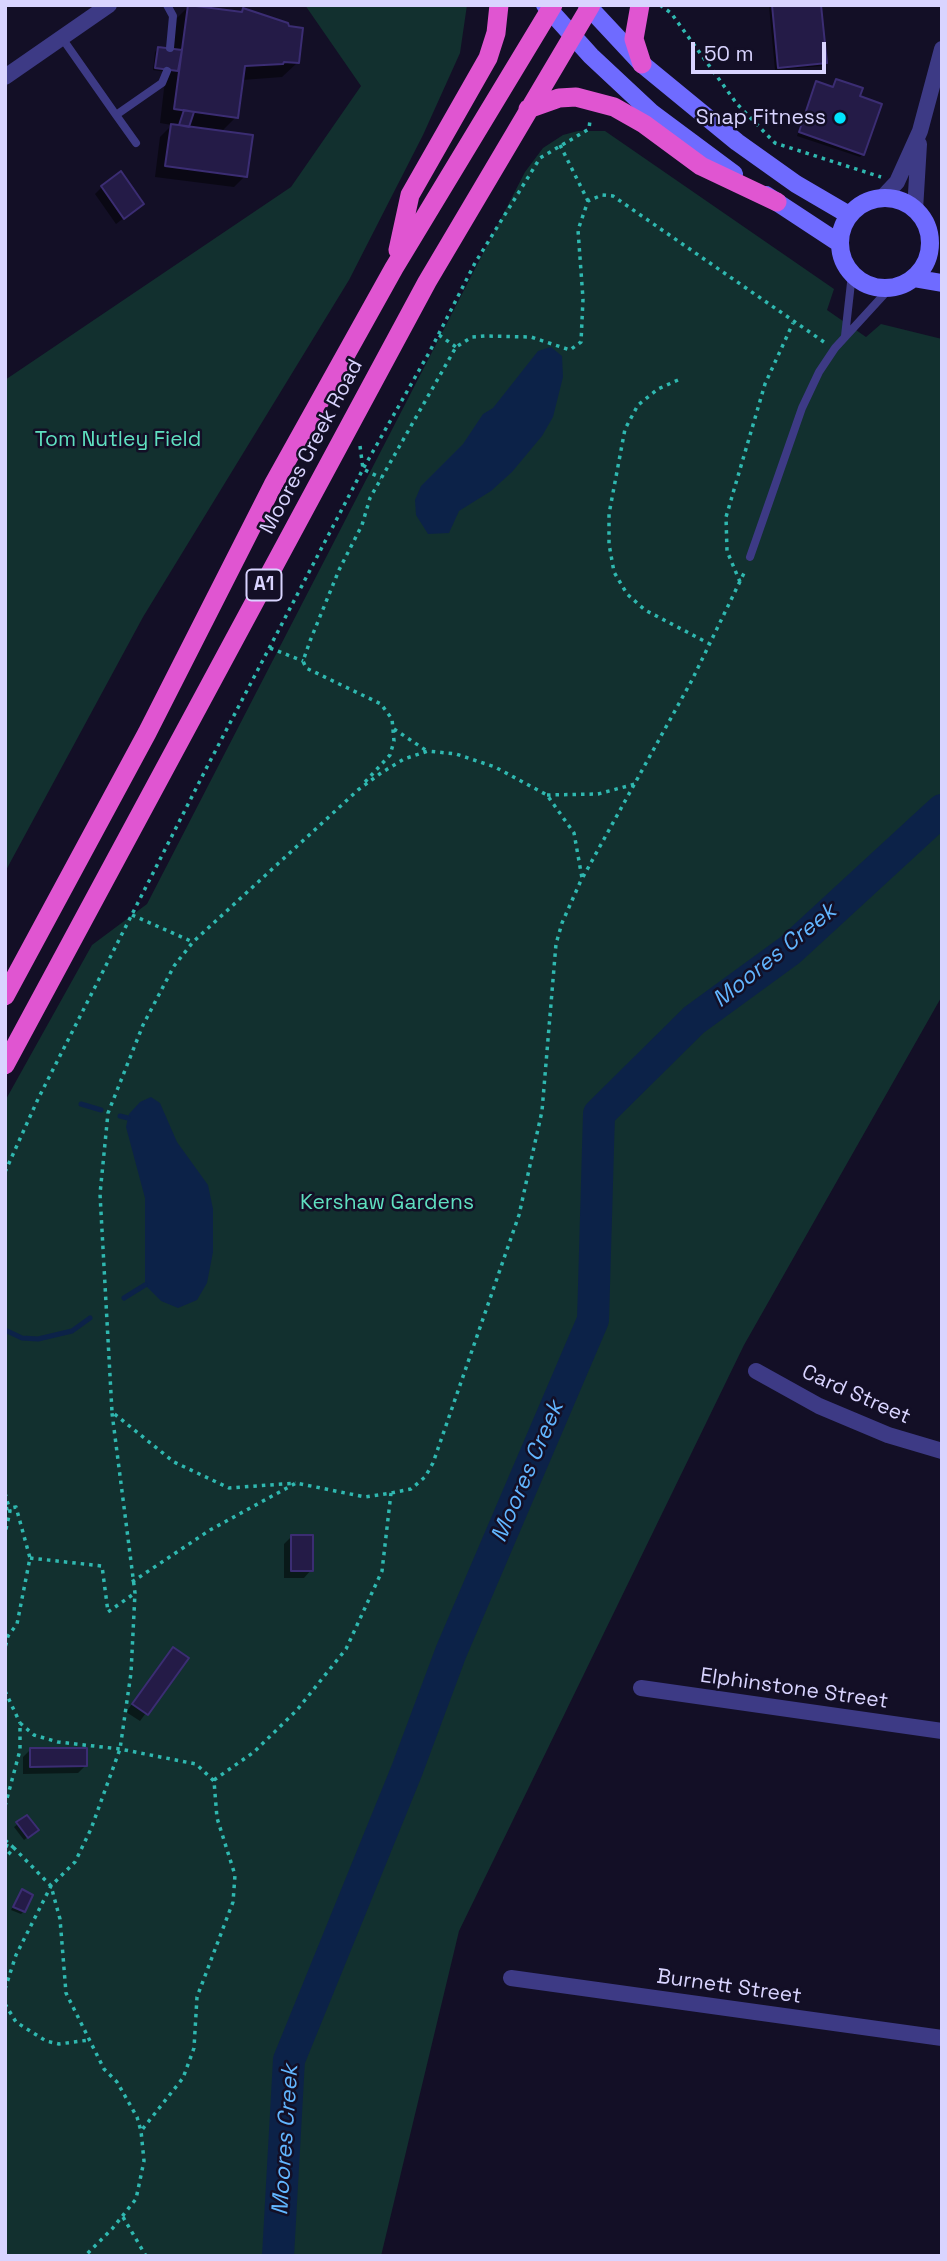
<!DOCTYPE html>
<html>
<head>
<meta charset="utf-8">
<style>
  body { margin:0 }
  #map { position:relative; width:947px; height:2261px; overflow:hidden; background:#130f26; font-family:"Space Grotesk",sans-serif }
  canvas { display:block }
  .frame { position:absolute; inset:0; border:7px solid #d9d4ff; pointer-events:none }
  .scale { position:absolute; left:691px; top:42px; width:135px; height:32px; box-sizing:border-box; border:4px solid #d9d4ff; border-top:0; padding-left:9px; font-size:21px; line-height:24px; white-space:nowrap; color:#d9d4ff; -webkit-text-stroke:5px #130f26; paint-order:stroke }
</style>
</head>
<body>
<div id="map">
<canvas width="947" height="2261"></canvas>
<div class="frame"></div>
<div class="scale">50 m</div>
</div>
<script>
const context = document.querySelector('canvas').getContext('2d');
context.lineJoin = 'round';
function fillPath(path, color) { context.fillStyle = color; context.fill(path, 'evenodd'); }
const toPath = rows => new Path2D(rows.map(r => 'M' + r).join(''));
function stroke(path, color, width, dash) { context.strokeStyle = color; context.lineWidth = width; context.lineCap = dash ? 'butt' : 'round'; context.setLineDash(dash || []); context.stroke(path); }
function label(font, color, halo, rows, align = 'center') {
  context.font = font + ' "Space Grotesk",sans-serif'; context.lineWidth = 5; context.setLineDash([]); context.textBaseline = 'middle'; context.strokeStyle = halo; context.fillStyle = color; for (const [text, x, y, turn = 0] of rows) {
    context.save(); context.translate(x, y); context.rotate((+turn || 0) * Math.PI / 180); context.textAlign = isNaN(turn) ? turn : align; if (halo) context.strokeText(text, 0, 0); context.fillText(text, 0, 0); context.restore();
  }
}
const green = toPath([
  [305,5,467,5,460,53,423,135,349,280,143,617,5,872,5,380,291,187,361,86],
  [578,131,605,131,834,289,827,310,866,337,881,324,942,339,942,996,744,1345,459,1931,381,2256,5,2256,5,1101,92,945,147,904,525,172,543,148,563,135]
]);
const water = toPath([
  [551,347,562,356,563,377,553,417,542,436,512,472,491,491,459,511,449,533,428,534,416,515,415,500,421,486,463,444,483,414,493,408,538,351],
  [151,1097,160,1103,177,1142,208,1185,213,1209,213,1252,207,1283,197,1300,178,1308,161,1301,145,1285,145,1198,126,1127,129,1114,140,1102]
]);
const shadow = toPath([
  [820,5,825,63,822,66,775,70,769,6],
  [188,7,240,14,243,10,297,63,282,77,242,80,236,117,221,132,245,176,234,187,155,177,160,137,172,125,160,123,166,72,153,70,155,52,158,48,170,50,173,22],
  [836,81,858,97,863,154,860,157,797,136,814,86,817,83,832,88],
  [102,187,142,204,116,224,95,194],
  [291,1537,311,1570,304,1578,284,1578,284,1544],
  [173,1649,186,1659,140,1721,126,1712],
  [30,1750,85,1766,78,1773,23,1774,23,1757],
  [27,1817,33,1833,24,1840,14,1827],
  [22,1891,24,1911,21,1914,11,1910]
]);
const stream = toPath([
  [81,1104,101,1110],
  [120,1116,128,1118],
  [124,1298,145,1285],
  [5,1330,22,1338,38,1339,72,1331,90,1318]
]);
const river = toPath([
  [278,2256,289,2060,407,1770,451,1652,593,1320,599,1114,694,1020,790,950,942,810]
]);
const building = toPath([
  [188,5,242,12,243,8,288,23,289,26,303,28,299,63,284,62,283,64,245,66,238,118,174,109,188,5],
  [772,5,821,5,827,63,778,68,772,5],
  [158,47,182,50,178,71,155,68,158,47],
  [836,79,863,88,860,96,882,104,864,155,799,132,816,81,833,87,836,79],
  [184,110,194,112,189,127,179,125,184,110],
  [171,124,253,135,247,177,165,166,171,124],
  [121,171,144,204,124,219,101,186,121,171],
  [291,1535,313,1535,313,1571,291,1571,291,1535],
  [173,1647,189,1658,148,1715,132,1704,173,1647],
  [30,1748,87,1748,87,1766,30,1767,30,1748],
  [27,1815,39,1830,28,1838,16,1822,27,1815],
  [22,1889,33,1895,25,1912,13,1907,22,1889]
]);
const path = toPath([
  [660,5,671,13,737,104,775,143,881,177],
  [560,145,588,201],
  [439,335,456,347],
  [678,380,658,389,638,405,625,429,609,514,609,544,614,572,627,594,645,610,708,643],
  [360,446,363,469,381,478],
  [740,582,727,551,726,517,765,384,793,323],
  [270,648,303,661],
  [394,729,427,751],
  [365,782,390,755,394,741,392,719,381,704,306,668,303,661,310,641,339,570,362,525,370,498,456,347,472,337,485,336,531,337,570,350,581,342,583,299,578,230,588,201,602,195,613,196,824,342],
  [547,795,598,794,635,784],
  [583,877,692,680,746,569],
  [132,915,193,942],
  [5,1172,38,1099,208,765,363,469,430,351,475,263,540,158,589,129,590,120],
  [5,1493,10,1511,5,1534],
  [5,1509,16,1507,30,1558,17,1624,8,1636,5,1648],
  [30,1558,102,1566,108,1612,135,1593],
  [132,1582,210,1530,296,1483,365,1497,391,1493,411,1489,425,1477,433,1463,519,1215,542,1111,556,944,562,923,582,878,574,833,547,795,495,767,456,754,428,751,404,759,381,773,358,790,193,942,174,966,143,1025,108,1113,100,1194,112,1412,174,1462,229,1488,296,1483],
  [5,1691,20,1723],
  [214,1780,254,1752,297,1710,346,1649,382,1571,391,1493],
  [5,1806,20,1750,20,1723,34,1735,58,1742,120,1749,196,1764,214,1781,217,1818,235,1875,233,1902,197,1997,194,2048,183,2078,141,2131],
  [5,1840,14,1848,5,1858],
  [5,1845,14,1848,51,1886,60,1919,66,1993,104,2069,117,2082,137,2117,141,2131,144,2161,136,2199,112,2229,85,2256],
  [5,1989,16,1955,51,1886,75,1862,91,1829,120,1749,131,1673,135,1593,112,1413],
  [5,2004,16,2022,46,2041,59,2044,89,2040],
  [123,2217,146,2256]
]);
const service = toPath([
  [167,5,173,16,170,48],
  [62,38,116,115,162,83,167,71],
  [116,115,136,143],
  [845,336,852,274],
  [750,557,802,408,819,372,835,348,890,288]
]);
const minor = toPath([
  [5,77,109,5],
  [882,198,897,182,920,131,942,49],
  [915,210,919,144],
  [756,1371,819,1406,888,1435,942,1451],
  [641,1688,942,1731],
  [511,1978,942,2038]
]);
const secondary = toPath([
  [545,5,591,56,652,113,734,174],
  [587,5,642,64,737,142,796,184,849,215],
  [766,195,839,243],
  '840 243a45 45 0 1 1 90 0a45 45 0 1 1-90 0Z',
  [913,278,942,283]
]);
const trunk = toPath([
  [640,5,634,39,642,64],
  [528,109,559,98,576,97,614,107,644,124,701,166,777,202],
  [398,250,410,195,488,58,496,33,499,5],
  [5,996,147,733,273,485,394,268,553,5],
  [5,1065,427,282,591,5]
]);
const markers = [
  [840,118,7,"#00e5ff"]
];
const shields = [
  [264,585,35]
];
const shieldNames = [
  ["A1",264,585]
];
const poiNames = [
  ["Snap Fitness",826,118]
];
const parkNames = [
  ["Tom Nutley Field",118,440],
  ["Kershaw Gardens",387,1203]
];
const streetNames = [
  ["Moores Creek Road",312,447,-62],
  ["Card Street",856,1395,24],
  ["Elphinstone Street",794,1689,8],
  ["Burnett Street",729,1987,8]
];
const waterNames = [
  ["Moores Creek",775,956,-39],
  ["Moores Creek",528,1472,-67],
  ["Moores Creek",286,2140,-86]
];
fillPath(green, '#12302f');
fillPath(water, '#0c2248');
fillPath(shadow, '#0007');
stroke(stream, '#0c2248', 5);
stroke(river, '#0c2248', 32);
fillPath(building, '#241b47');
stroke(building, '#3b2d73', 2);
stroke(path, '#2fb8b0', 3.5, [3.5, 5]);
stroke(service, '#3d3a85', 8);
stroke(minor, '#3d3a85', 16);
stroke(secondary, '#6f6bff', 18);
stroke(trunk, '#e055d1', 19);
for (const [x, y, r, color] of markers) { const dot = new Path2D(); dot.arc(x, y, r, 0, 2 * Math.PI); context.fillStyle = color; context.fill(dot); stroke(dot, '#130f26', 2.5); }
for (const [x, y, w] of shields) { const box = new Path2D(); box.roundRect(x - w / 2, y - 15.5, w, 31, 5); context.fillStyle = '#130f26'; context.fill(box); stroke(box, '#d9d4ff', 2); }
label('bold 19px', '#d9d4ff', null, shieldNames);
label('21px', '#d9d4ff', '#130f26', poiNames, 'right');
label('21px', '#5fe0c0', '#130f26', parkNames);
label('21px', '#d9d4ff', '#130f26', streetNames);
label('italic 23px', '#62b6ff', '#130f26', waterNames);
</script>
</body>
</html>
